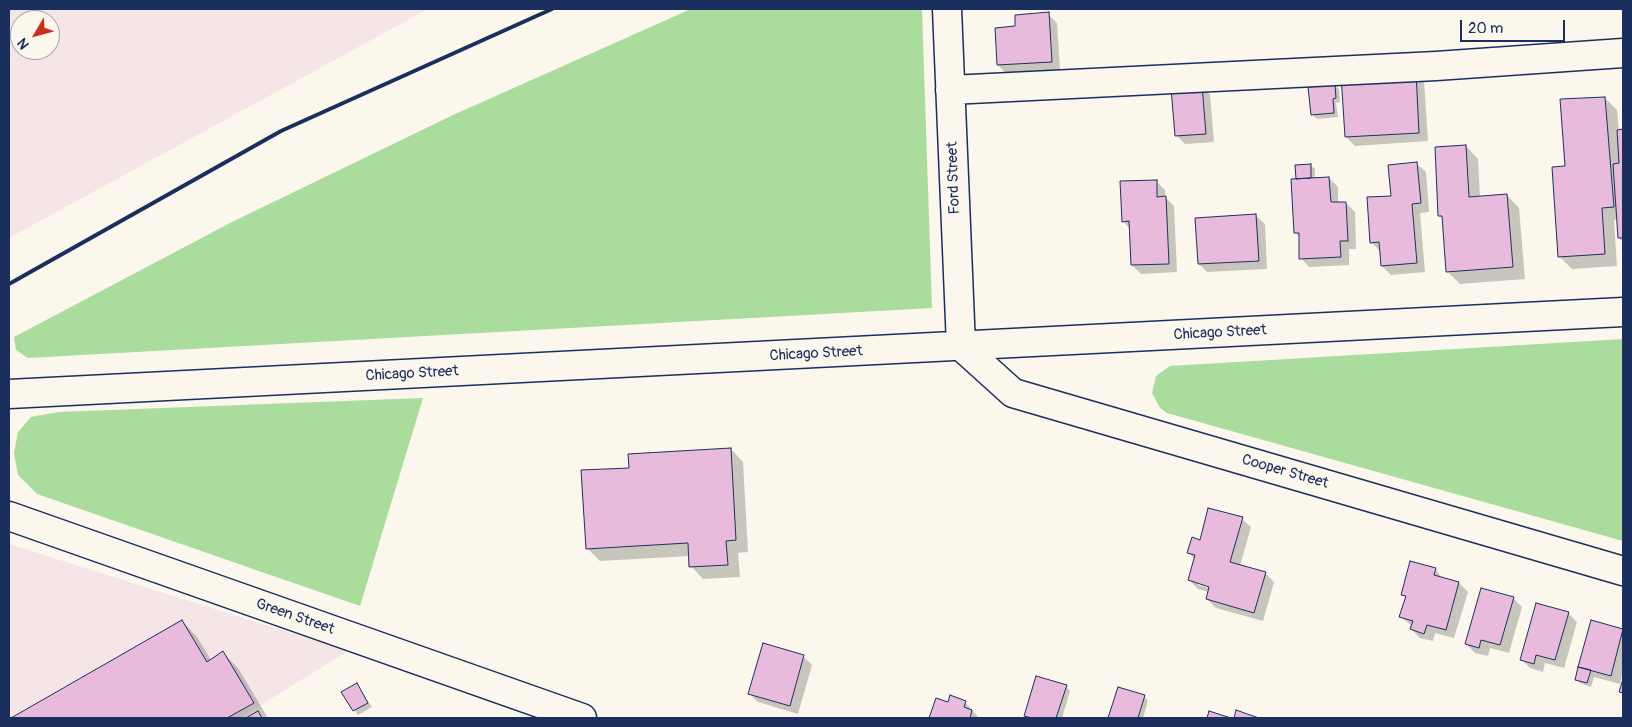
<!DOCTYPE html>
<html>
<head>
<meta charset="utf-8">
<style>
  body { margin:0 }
  #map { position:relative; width:1632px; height:727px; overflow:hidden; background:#fbf7ec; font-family:Pangolin,sans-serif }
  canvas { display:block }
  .frame { position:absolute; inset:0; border:10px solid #1b2f5e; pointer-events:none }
  .north { position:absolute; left:10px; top:10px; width:50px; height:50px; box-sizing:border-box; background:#fbf7ec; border:1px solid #a1a7b3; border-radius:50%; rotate:233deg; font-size:14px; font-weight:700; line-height:20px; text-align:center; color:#1b2f5e }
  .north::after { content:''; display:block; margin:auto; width:18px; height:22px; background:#c8321e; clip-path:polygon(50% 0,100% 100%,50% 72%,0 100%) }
  .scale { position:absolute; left:1460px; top:20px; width:105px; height:22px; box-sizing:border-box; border:2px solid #1b2f5e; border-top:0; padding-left:6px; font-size:15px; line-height:18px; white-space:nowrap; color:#1b2f5e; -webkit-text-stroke:4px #fbf7ec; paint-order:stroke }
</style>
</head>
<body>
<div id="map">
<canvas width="1632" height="727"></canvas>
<div class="frame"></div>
<div class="north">N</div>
<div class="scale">20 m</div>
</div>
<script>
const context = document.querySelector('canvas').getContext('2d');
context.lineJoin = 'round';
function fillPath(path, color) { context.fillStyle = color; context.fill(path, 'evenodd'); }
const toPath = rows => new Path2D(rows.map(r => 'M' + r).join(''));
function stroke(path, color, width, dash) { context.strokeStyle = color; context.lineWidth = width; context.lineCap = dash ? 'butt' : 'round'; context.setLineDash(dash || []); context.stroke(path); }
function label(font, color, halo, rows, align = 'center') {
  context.font = font + ' Pangolin,sans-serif'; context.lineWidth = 4.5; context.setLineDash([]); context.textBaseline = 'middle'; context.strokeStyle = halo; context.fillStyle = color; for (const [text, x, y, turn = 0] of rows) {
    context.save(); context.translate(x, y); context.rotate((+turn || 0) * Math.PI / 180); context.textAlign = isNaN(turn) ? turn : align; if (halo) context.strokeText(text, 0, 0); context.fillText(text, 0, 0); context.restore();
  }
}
const built = toPath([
  [9,9,428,9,9,238],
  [20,20,50,20,50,50,20,50],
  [9,544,348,651,240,718,9,718]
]);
const green = toPath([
  [691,9,922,9,932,308,28,358,16,350,14,337,232,222,453,115],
  [1623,339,1623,541,1167,413,1160,408,1152,393,1156,376,1170,366],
  [423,398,360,606,37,494,18,475,14,453,18,432,31,417,59,412]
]);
const shadow = toPath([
  [1048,14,1057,23,1060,70,1007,74,998,65,1017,27],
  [1415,72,1424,81,1428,141,1355,146,1346,137],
  [1334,85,1339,89,1340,102,1336,103,1338,117,1317,119,1313,115,1309,88],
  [1202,86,1210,95,1214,142,1185,144,1177,136],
  [1605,98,1617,110,1619,131,1623,130,1623,242,1619,238,1617,219,1614,220,1617,266,1572,269,1559,256,1566,167],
  [1466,146,1478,159,1480,197,1507,195,1519,208,1525,279,1460,284,1447,271,1443,219,1439,215],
  [1417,164,1426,172,1429,212,1420,213,1425,272,1391,275,1382,266,1381,252,1372,243,1392,197],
  [1310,165,1315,169,1315,179,1329,178,1338,187,1338,203,1346,203,1355,212,1356,249,1349,249,1349,265,1309,267,1301,258,1300,237,1295,232,1297,180],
  [1156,181,1165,190,1165,197,1174,206,1177,272,1141,274,1132,265,1130,229,1123,221],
  [1256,216,1265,224,1267,269,1207,272,1199,264],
  [731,449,743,462,748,552,738,553,740,577,703,579,691,566,690,556,600,561,587,548,630,469],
  [1242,519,1251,527,1240,566,1265,573,1274,582,1263,621,1216,608,1207,599,1209,592,1198,589,1189,580,1195,560,1189,553,1200,541],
  [1198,582,1215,590,1198,585],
  [1435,569,1443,579,1459,583,1468,592,1454,638,1435,633,1433,641,1420,638,1411,629,1412,626,1401,617,1406,598,1402,594],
  [1513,598,1522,607,1509,653,1490,648,1488,656,1475,653,1466,644],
  [1568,613,1577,622,1564,668,1545,663,1543,672,1530,668,1521,659],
  [182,621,197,637,211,660,223,653,238,668,268,718,14,718],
  [1592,622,1623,631,1623,671,1620,684,1594,677,1591,687,1580,683,1576,679],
  [803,656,812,665,798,714,758,702,750,694],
  [356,685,372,707,358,715,343,692],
  [1066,687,1070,691,1062,718,1028,718,1025,715],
  [1118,689,1144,696,1148,701,1143,718,1109,718],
  [936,700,949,703,965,702,979,718,930,718]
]);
const building = toPath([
  [1049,12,1052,62,997,65,995,28,1015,26,1015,15,1049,12],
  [1416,71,1419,133,1345,137,1341,75,1416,71],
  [1335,84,1336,98,1333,99,1334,113,1311,115,1308,87,1335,84],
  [1202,85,1206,134,1175,136,1171,88,1202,85],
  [1605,97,1614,207,1602,208,1605,254,1558,257,1552,167,1565,166,1560,99,1605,97],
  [1623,129,1623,238,1618,238,1613,164,1619,163,1617,130,1623,129],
  [1466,145,1469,197,1507,194,1513,267,1446,272,1442,216,1438,216,1435,147,1466,145],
  [1417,162,1421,203,1412,204,1417,263,1381,266,1379,242,1370,243,1367,197,1391,196,1388,165,1417,162],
  [1311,164,1311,178,1296,179,1295,165,1311,164],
  [1329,177,1331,202,1346,202,1348,241,1340,241,1341,257,1299,259,1299,233,1294,233,1291,179,1329,177],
  [1157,180,1157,197,1166,196,1169,264,1131,265,1129,221,1122,222,1120,181,1157,180],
  [1256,214,1259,261,1198,264,1195,218,1256,214],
  [731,448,736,540,726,541,728,565,689,567,688,543,586,549,581,470,629,468,628,454,731,448],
  [1208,508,1243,517,1230,562,1266,572,1254,613,1206,599,1209,587,1188,580,1195,555,1187,553,1192,537,1200,540,1208,508],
  [1410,561,1436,568,1434,575,1459,582,1446,630,1427,625,1424,634,1410,629,1413,621,1399,617,1406,596,1401,595,1410,561],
  [1481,588,1514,597,1500,645,1481,640,1479,648,1465,644,1481,588],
  [1536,603,1569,612,1555,660,1536,655,1534,664,1520,660,1536,603],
  [182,620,207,662,223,651,254,703,227,718,11,718,182,620],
  [1591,620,1623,629,1611,676,1578,667,1591,620],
  [763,643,804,655,790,706,748,694,763,643],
  [1578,667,1591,670,1587,683,1575,680,1578,667],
  [1036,676,1067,685,1056,718,1032,718,1024,716,1036,676],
  [1623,679,1623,693,1619,692,1623,679],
  [357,683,368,703,353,711,341,692,357,683],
  [1118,687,1145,695,1138,718,1108,718,1118,687],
  [950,695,966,701,964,707,972,710,970,718,929,718,936,698,948,702,950,695],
  [1236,710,1259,718,1234,718,1236,710],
  [258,711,262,718,246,718,258,711],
  [1209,711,1231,718,1207,718,1209,711]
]);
const minor = toPath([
  [947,9,961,346],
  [950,90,1436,66,1623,53],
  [961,346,1013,393,1623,571],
  [9,394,1623,312],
  [9,516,582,718]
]);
const rail = toPath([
  [9,284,281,131,552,9]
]);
const streetNames = [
  ["Ford Street",954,178,-92],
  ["Chicago Street",1220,333,-3],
  ["Chicago Street",816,354,-3],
  ["Chicago Street",412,374,-3],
  ["Cooper Street",1285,472,16],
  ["Green Street",295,617,19]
];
fillPath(built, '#f5e5e7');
fillPath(green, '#aadc9d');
fillPath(shadow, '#0003');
fillPath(building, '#e8badc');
stroke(building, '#1b2f5e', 1);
stroke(minor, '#1b2f5e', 31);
stroke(minor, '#fbf7ec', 28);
stroke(rail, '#1b2f5e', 4);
label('15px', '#1b2f5e', '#fbf7ec', streetNames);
</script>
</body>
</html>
